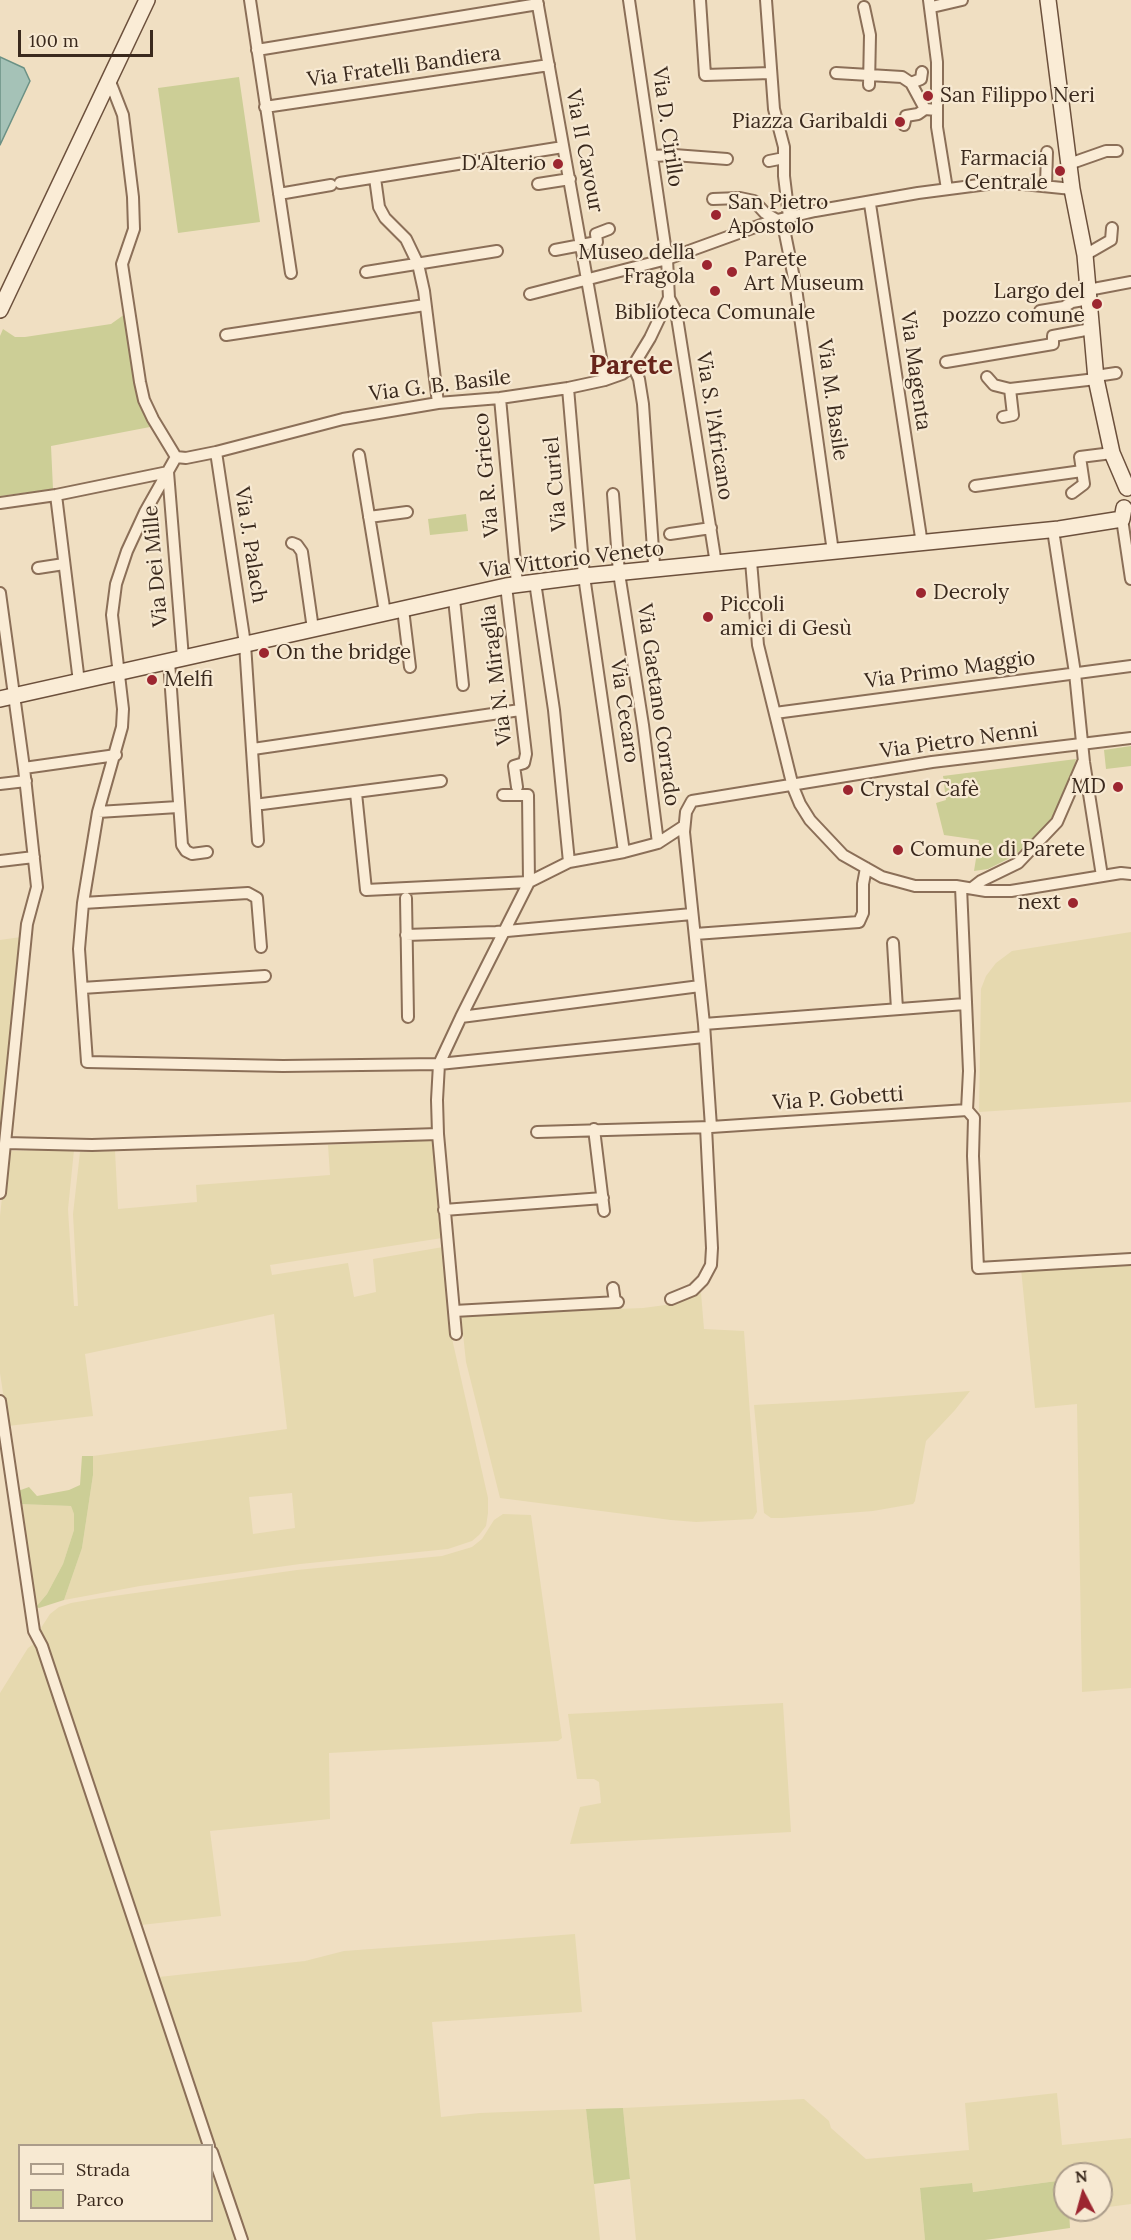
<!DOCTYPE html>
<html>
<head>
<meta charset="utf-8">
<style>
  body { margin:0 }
  #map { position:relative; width:1131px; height:2240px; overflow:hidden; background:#f0dfc2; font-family:Lora,serif }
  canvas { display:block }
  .legend { position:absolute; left:18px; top:2144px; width:195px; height:78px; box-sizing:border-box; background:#f7e9d2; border:2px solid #ab9c8a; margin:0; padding:8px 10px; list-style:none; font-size:18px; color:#3a291d }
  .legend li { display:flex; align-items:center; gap:12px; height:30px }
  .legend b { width:30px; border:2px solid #ab9c8a }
  .north { position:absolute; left:1053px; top:2162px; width:60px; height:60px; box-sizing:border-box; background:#f7e9d2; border:2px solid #ab9c8a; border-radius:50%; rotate:354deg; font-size:16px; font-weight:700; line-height:24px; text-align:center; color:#3a291d }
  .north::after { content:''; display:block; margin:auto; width:21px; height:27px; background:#9c2630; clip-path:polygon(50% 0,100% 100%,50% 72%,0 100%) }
  .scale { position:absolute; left:18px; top:30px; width:135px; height:27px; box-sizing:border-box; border:3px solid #3a291d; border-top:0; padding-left:8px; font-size:18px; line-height:21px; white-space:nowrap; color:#3a291d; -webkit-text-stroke:4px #f7e9d2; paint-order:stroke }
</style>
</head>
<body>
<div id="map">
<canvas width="1131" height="2240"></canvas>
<ul class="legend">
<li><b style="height:8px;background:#faecd6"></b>Strada</li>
<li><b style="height:16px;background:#ccce96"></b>Parco</li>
</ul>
<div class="north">N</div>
<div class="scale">100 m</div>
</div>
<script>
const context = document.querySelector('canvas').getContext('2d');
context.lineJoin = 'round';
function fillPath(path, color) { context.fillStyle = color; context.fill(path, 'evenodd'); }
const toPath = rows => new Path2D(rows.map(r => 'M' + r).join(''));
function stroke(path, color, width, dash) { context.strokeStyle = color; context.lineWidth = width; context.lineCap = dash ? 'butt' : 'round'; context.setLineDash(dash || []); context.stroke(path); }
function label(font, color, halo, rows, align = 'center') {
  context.font = font + ' Lora,serif'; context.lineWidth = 4.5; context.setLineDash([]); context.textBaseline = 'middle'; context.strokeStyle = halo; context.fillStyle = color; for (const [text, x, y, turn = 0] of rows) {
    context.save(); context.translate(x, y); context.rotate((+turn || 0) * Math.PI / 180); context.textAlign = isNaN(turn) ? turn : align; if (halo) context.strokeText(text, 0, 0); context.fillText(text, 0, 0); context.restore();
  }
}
const farmland = toPath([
  [1131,932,1131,1102,979,1112,981,989,986,976,996,963,1012,951],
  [21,937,0,1161,0,940],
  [434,1140,442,1238,270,1265,272,1275,348,1263,354,1297,376,1292,373,1259,443,1247,453,1343,488,1498,488,1513,486,1526,479,1535,472,1541,448,1549,300,1564,140,1586,64,1600,82,1548,93,1475,93,1456,287,1429,274,1314,85,1354,93,1416,8,1426,0,1373,0,1216,7,1151,74,1150,68,1209,74,1306,78,1306,73,1214,80,1152,115,1151,118,1209,197,1202,196,1185,330,1175,328,1145],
  [292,1493,295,1528,253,1534,249,1497],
  [1131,1263,1131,1688,1082,1692,1077,1404,1035,1408,1021,1269],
  [701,1293,704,1329,744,1331,757,1512,753,1519,696,1522,671,1520,500,1498,466,1362,461,1315,643,1308,673,1304],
  [970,1391,955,1410,926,1441,915,1501,913,1504,873,1511,782,1518,771,1518,764,1513,754,1405,848,1400],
  [19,1504,71,1506,74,1514,74,1530,63,1564,47,1594,36,1607],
  [503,1514,531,1515,562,1738,558,1741,329,1753,330,1819,210,1831,221,1916,141,1925,39,1631,50,1614,59,1607,71,1603,100,1598,297,1570,442,1556,472,1547,482,1539,494,1520],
  [35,1643,38,1645,206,2145,20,2146,20,2220,212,2220,212,2163,238,2240,0,2240,0,1693,28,1648],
  [783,1703,791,1832,570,1844,580,1807,601,1803,599,1782,594,1779,577,1779,568,1714],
  [575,1934,582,2012,432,2022,441,2117,480,2113,586,2109,600,2240,247,2240,159,1977,305,1961,344,1951],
  [1057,2093,1062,2145,1131,2138,1131,2204,1101,2208,1101,2174,1065,2174,1065,2180,972,2192,971,2183,920,2189,925,2240,636,2240,623,2108,804,2099,829,2121,831,2128,866,2159,969,2150,965,2103]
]);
const green = toPath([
  [239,77,260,222,178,233,158,88],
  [125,314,143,409,150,427,51,446,53,489,0,496,0,336,3,329,15,337,25,337,111,324],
  [466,514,468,531,430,535,428,519],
  [1131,746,1131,766,1106,769,1104,750],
  [1076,759,1073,774,1060,807,1039,834,1026,847,1008,859,988,869,974,871,979,840,944,835,936,803,946,800,943,776],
  [82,1456,93,1456,93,1475,82,1548,64,1600,39,1608,36,1607,47,1594,63,1564,74,1530,74,1514,71,1506,19,1504,18,1491,29,1487,37,1496,69,1490,80,1485],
  [623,2108,630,2179,594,2184,586,2109],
  [1065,2180,1065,2210,1069,2210,1070,2228,985,2240,925,2240,920,2188,972,2183,973,2192]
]);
const water = toPath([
  [0,57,24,68,30,81,0,145,0,57]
]);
const street = toPath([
  [250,0,291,273],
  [537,0,605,380],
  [629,0,667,259,669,298,676,311,716,564],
  [700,0,705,75,771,73],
  [766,0,774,109,784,147,784,176,789,217],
  [929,0,937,62,937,127,947,189],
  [864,7,870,35,869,85],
  [932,7,962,0],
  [257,50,538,4],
  [836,73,902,77,911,83,925,109,937,110],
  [109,79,123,115,133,197,134,229,122,264,140,382,144,400,153,419,176,457],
  [911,83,921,79,922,72],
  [265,107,549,65],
  [904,125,906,116,918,114,925,109],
  [652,156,674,155,727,159],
  [769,161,784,158],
  [1069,164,1106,151,1117,151],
  [375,178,379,207,385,218,406,239,418,264,424,291,438,403],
  [340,183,563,147],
  [538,184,570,179],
  [1046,186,1047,152],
  [279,194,331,185],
  [713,199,740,198,754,201,765,213,777,220],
  [870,204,922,544],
  [782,219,796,288,833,552],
  [555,250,597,242,596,234,609,229],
  [1085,255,1111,240,1112,228],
  [366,272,497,251],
  [1088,290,1131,282],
  [530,294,667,259,769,222,815,211,918,193,995,183,1023,184,1072,189],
  [1040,311,1064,307,1072,302,1089,299],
  [226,335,425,305],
  [946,362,1053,344,1053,336,1091,329],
  [633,366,639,379,643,404,654,564],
  [1096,376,1116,373],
  [987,377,994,385,1010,389,1096,379],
  [568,388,584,576,624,852],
  [500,398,517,584],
  [1003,417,1013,415,1010,389],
  [216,452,245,644,258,841],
  [359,455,385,613],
  [176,457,145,512,127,551,116,584,112,615,123,709,122,727,98,812,83,903,79,949,87,1062,283,1066,439,1064,704,1037],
  [176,457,186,458,216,452,343,419,438,403,500,398,568,388,605,380,622,374,633,366,650,338,669,298],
  [168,472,183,658],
  [975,486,1082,471],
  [1072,493,1084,484,1080,457,1112,453],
  [613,494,619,573,643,725,658,843],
  [56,495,79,682],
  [0,503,56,495,168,472],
  [369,517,407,512],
  [1122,519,1131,579],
  [1053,530,1075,673,1084,762,1102,876],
  [670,534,711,528],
  [292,543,297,545,302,552,313,629],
  [751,561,758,645,793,787,800,804,810,820,843,855,882,877,915,886,956,886,986,891,1011,891,1121,873,1131,874],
  [38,568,64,564],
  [535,582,554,710,569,862],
  [506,586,526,754,524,763,514,766,517,787],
  [0,593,24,768,37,887,27,924,0,1193],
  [454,599,463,685],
  [403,609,410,667],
  [169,661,182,845,186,851,192,854,207,852],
  [775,713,1131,666],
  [253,749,520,710],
  [24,768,116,755],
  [0,784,26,781],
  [356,793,366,890,529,882,569,862,624,852,658,843,684,826],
  [262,804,441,781],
  [98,812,178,807],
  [0,861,34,857],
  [961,887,969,1071,967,1110,974,1118,973,1156,978,1268,1131,1259],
  [972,888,981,881,1018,863,1057,822,1083,762],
  [406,898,408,1017],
  [83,903,248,893,257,898,261,947],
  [695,934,859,922,863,913,863,884,866,868],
  [406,935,496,932,692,914],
  [893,943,897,1009],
  [82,988,265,976],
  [461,1017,700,986],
  [704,1024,965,1004],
  [711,1127,704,1024,684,832,686,812,692,801,932,762,1131,738],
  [594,1129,604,1211],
  [537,1132,711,1127,967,1110],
  [5,1143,92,1145,438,1134],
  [444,1210,603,1198],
  [613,1288,615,1302],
  [671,1299,693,1290,703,1280,711,1265,712,1248,706,1127],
  [454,1311,618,1302],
  [456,1334,438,1134,437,1100,439,1064,461,1017,529,882,528,795,503,795],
  [0,1401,34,1631,42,1646,209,2146],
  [212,2152,242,2240]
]);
const secondary = toPath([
  [1048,0,1072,189,1085,255,1096,379,1112,453,1127,488],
  [0,310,147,0],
  [0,699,506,586,584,576,1059,529,1122,519,1124,508]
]);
const markers = [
  [928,96,6,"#9c2630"],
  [900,122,6,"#9c2630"],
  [558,164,6,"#9c2630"],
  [1060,171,6,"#9c2630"],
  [716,215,6,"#9c2630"],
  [707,265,6,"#9c2630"],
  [732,272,6,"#9c2630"],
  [715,291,6,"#9c2630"],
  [1097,304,6,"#9c2630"],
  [921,593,6,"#9c2630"],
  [708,617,6,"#9c2630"],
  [264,653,6,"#9c2630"],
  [152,680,6,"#9c2630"],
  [1118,787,6,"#9c2630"],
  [848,790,6,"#9c2630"],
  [898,850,6,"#9c2630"],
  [1073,903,6,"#9c2630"]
];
const streetNames = [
  ["Via Fratelli Bandiera",404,67,-8],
  ["Via D. Cirillo",667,127,82],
  ["Via II Cavour",584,151,79],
  ["Via Magenta",915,371,82],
  ["Via G. B. Basile",440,386,-7],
  ["Via M. Basile",832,400,82],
  ["Via S. l'Africano",714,426,81],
  ["Via R. Grieco",487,475,-95],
  ["Via Curiel",556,484,-95],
  ["Via J. Palach",250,545,81],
  ["Via Vittorio Veneto",572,560,-7],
  ["Via Dei Mille",156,566,-95],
  ["Via Primo Maggio",950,670,-8],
  ["Via N. Miraglia",497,675,-97],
  ["Via Gaetano Corrado",658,705,82],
  ["Via Cecaro",624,711,82],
  ["Via Pietro Nenni",959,741,-8],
  ["Via P. Gobetti",838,1099,-4]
];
const poiNames = [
  ["San Filippo Neri",940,96],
  ["Piazza Garibaldi",888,122,"right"],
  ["Farmacia",1048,159,"right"],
  ["Centrale",1048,183,"right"],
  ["D'Alterio",546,164,"right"],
  ["San Pietro",728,203],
  ["Apostolo",728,227],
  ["Museo della",695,253,"right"],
  ["Fragola",695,277,"right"],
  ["Parete",744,260],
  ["Art Museum",744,284],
  ["Largo del",1085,292,"right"],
  ["pozzo comune",1085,316,"right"],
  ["Biblioteca Comunale",715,313,"center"],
  ["Decroly",933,593],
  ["Piccoli",720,605],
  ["amici di Gesù",720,629],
  ["On the bridge",276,653],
  ["Melfi",164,680],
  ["MD",1106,787,"right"],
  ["Crystal Cafè",860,790],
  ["Comune di Parete",910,850],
  ["next",1061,903,"right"]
];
const districtNames = [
  ["Parete",631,366]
];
fillPath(farmland, '#e6d9af');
fillPath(green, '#ccce96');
fillPath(water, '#a5c2b7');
stroke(water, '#6b9185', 1.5);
stroke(street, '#8b6f58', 14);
stroke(secondary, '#6c503c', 18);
stroke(street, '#faecd6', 10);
stroke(secondary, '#faecd6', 15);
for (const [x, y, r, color] of markers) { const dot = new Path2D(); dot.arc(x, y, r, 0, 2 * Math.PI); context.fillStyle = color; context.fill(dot); stroke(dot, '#f7e9d2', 2); }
label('21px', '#3a291d', '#f7e9d2', streetNames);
label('21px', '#3a291d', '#f7e9d2', poiNames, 'left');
label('bold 27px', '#68251b', '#f7e9d2', districtNames);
</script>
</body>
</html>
